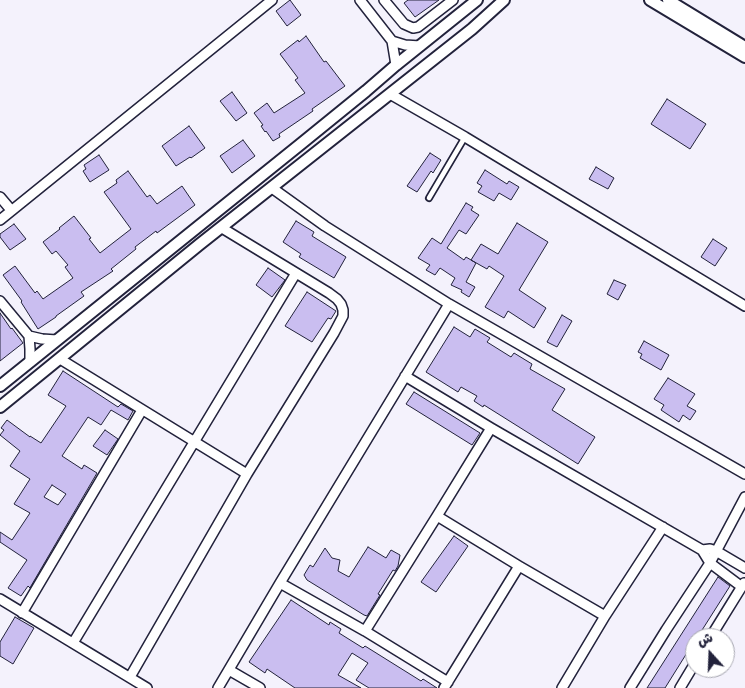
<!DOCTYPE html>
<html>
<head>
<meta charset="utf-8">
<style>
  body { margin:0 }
  #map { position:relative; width:745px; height:688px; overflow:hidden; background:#f4f2fc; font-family:Caveat,"Playpen Sans Arabic",sans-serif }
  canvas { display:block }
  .north { position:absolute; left:685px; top:628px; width:50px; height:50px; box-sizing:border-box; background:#fff; border:1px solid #a7a7b1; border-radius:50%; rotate:340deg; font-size:14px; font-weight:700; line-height:20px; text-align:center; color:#22223b }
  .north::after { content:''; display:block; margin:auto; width:18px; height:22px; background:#22223b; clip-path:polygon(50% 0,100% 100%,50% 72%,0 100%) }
</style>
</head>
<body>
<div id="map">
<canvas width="745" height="688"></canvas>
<div class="north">ش</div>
</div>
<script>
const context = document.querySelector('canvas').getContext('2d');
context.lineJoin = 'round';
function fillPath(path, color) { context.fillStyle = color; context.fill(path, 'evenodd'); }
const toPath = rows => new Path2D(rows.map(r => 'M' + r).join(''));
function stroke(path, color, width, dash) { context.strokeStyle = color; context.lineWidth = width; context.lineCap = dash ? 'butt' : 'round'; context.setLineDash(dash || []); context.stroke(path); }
const building = toPath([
  [290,0,301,15,287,26,276,11,290,0],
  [408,0,439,0,415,17,404,3,408,0],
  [306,36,324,62,326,61,345,86,312,109,313,111,279,134,280,137,273,141,266,131,265,132,261,126,263,125,254,113,267,103,274,113,305,93,295,80,298,78,280,54,298,40,299,42,306,36],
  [232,92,247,113,236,121,220,101,232,92],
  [667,99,706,124,690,149,651,124,667,99],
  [189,126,205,148,191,158,190,157,176,166,162,146,189,126],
  [243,140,255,156,232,173,220,156,243,140],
  [430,153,441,160,433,173,431,171,417,192,407,186,430,153],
  [99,155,109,170,90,182,83,171,86,169,84,165,99,155],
  [596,167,614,178,608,189,589,179,596,167],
  [485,170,507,184,509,181,519,187,511,200,499,193,494,201,478,192,482,186,477,183,485,170],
  [128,171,147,197,150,195,157,204,182,186,195,205,157,233,156,231,135,247,136,249,111,269,113,271,81,292,84,296,56,316,56,317,38,329,21,302,22,301,3,275,15,266,35,293,37,291,43,299,73,278,65,267,68,265,56,251,52,254,43,242,60,229,59,228,74,216,91,238,89,239,100,253,131,229,104,192,117,183,116,180,128,171],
  [466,203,473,207,471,210,479,215,466,234,459,230,447,248,464,260,466,257,476,263,466,282,475,287,469,297,461,292,462,290,451,285,455,278,440,268,435,275,426,270,430,265,418,258,432,238,441,244,466,203],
  [296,221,314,232,312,236,346,257,334,278,299,257,301,254,283,242,296,221],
  [517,223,548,242,519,290,546,308,534,328,508,311,504,318,485,307,504,276,489,266,487,269,471,260,481,244,498,254,517,223],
  [14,224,26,239,10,250,0,237,0,234,14,224],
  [713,239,727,248,715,266,701,257,713,239],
  [268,268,285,280,272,297,256,285,268,268],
  [614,280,626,285,618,300,607,294,614,280],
  [307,292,336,311,331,319,328,318,312,342,285,326,307,292],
  [0,313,11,329,12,328,23,343,0,361,0,313],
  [562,315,572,321,557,347,547,342,562,315],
  [454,327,470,337,475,329,490,338,487,342,511,357,514,353,532,364,530,369,565,389,552,410,595,437,578,464,484,405,483,407,474,401,477,396,461,387,458,392,426,372,454,327],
  [644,341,669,355,661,370,640,358,642,354,638,352,644,341],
  [63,371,118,407,121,404,133,411,128,420,111,410,101,425,88,417,62,456,82,469,84,465,97,473,31,586,30,588,28,586,21,596,8,588,27,560,0,542,0,532,12,540,30,513,14,504,30,479,10,466,20,451,0,435,4,430,1,428,7,420,30,437,30,436,41,443,66,406,48,395,63,371],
  [52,485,66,494,58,505,44,497,52,485],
  [668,378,695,394,687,406,696,411,690,420,683,415,679,422,661,410,664,405,654,399,668,378],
  [414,392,480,433,472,445,406,404,414,392],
  [105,430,118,439,107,455,93,446,105,430],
  [454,536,468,546,436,592,421,582,454,536],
  [368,547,386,558,391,550,400,555,398,566,395,571,393,570,378,594,380,595,367,616,364,615,307,580,304,575,310,565,313,567,325,548,332,558,340,560,338,571,349,577,368,547],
  [718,577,730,586,697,638,695,638,695,640,665,688,647,688,718,577],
  [291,600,329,625,330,622,341,629,339,633,363,648,365,646,421,681,423,679,437,688,369,688,356,680,368,663,352,653,338,675,361,688,295,688,267,669,265,673,249,662,291,600],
  [15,617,34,628,13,664,0,656,0,642,15,617]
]);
const service = toPath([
  [429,198,465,137]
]);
const minor = toPath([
  [360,0,392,41,396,65],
  [384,0,404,24,413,28,418,27,453,0],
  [392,41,405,45,420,46],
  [390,94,465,137,745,306],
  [272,188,325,226,449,304,745,474],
  [0,197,11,210],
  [0,220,272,0],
  [0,301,29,336,30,349,30,362],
  [29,336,42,339,57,340],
  [60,359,247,474],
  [405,376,491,428,702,550,710,563,742,587],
  [437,516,519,566,605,616],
  [702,550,710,549,716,551,745,568],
  [280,583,365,631,448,682],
  [0,599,147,688],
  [22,613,142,410],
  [365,631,437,516,491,428],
  [710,638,744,583],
  [73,643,296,273],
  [229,670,260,688],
  [130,677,247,474,334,333,343,316,343,310,341,304,337,299,329,293,222,228],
  [218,688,280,583,449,304],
  [444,688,519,566],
  [562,688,605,616,663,527],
  [630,688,666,630,710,563,745,497],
  [680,688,695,663]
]);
const tertiary = toPath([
  [650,0,745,57],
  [668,0,745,47],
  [0,386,302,143,366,91,396,65,477,0],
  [0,407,200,244,472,29,504,0]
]);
fillPath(building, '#cabef0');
stroke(building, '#22223b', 1);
stroke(service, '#22223b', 8);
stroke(minor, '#22223b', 12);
stroke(tertiary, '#22223b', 14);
stroke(service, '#fff', 4.5);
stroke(minor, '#fff', 9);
stroke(tertiary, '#fff', 10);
</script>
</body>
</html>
